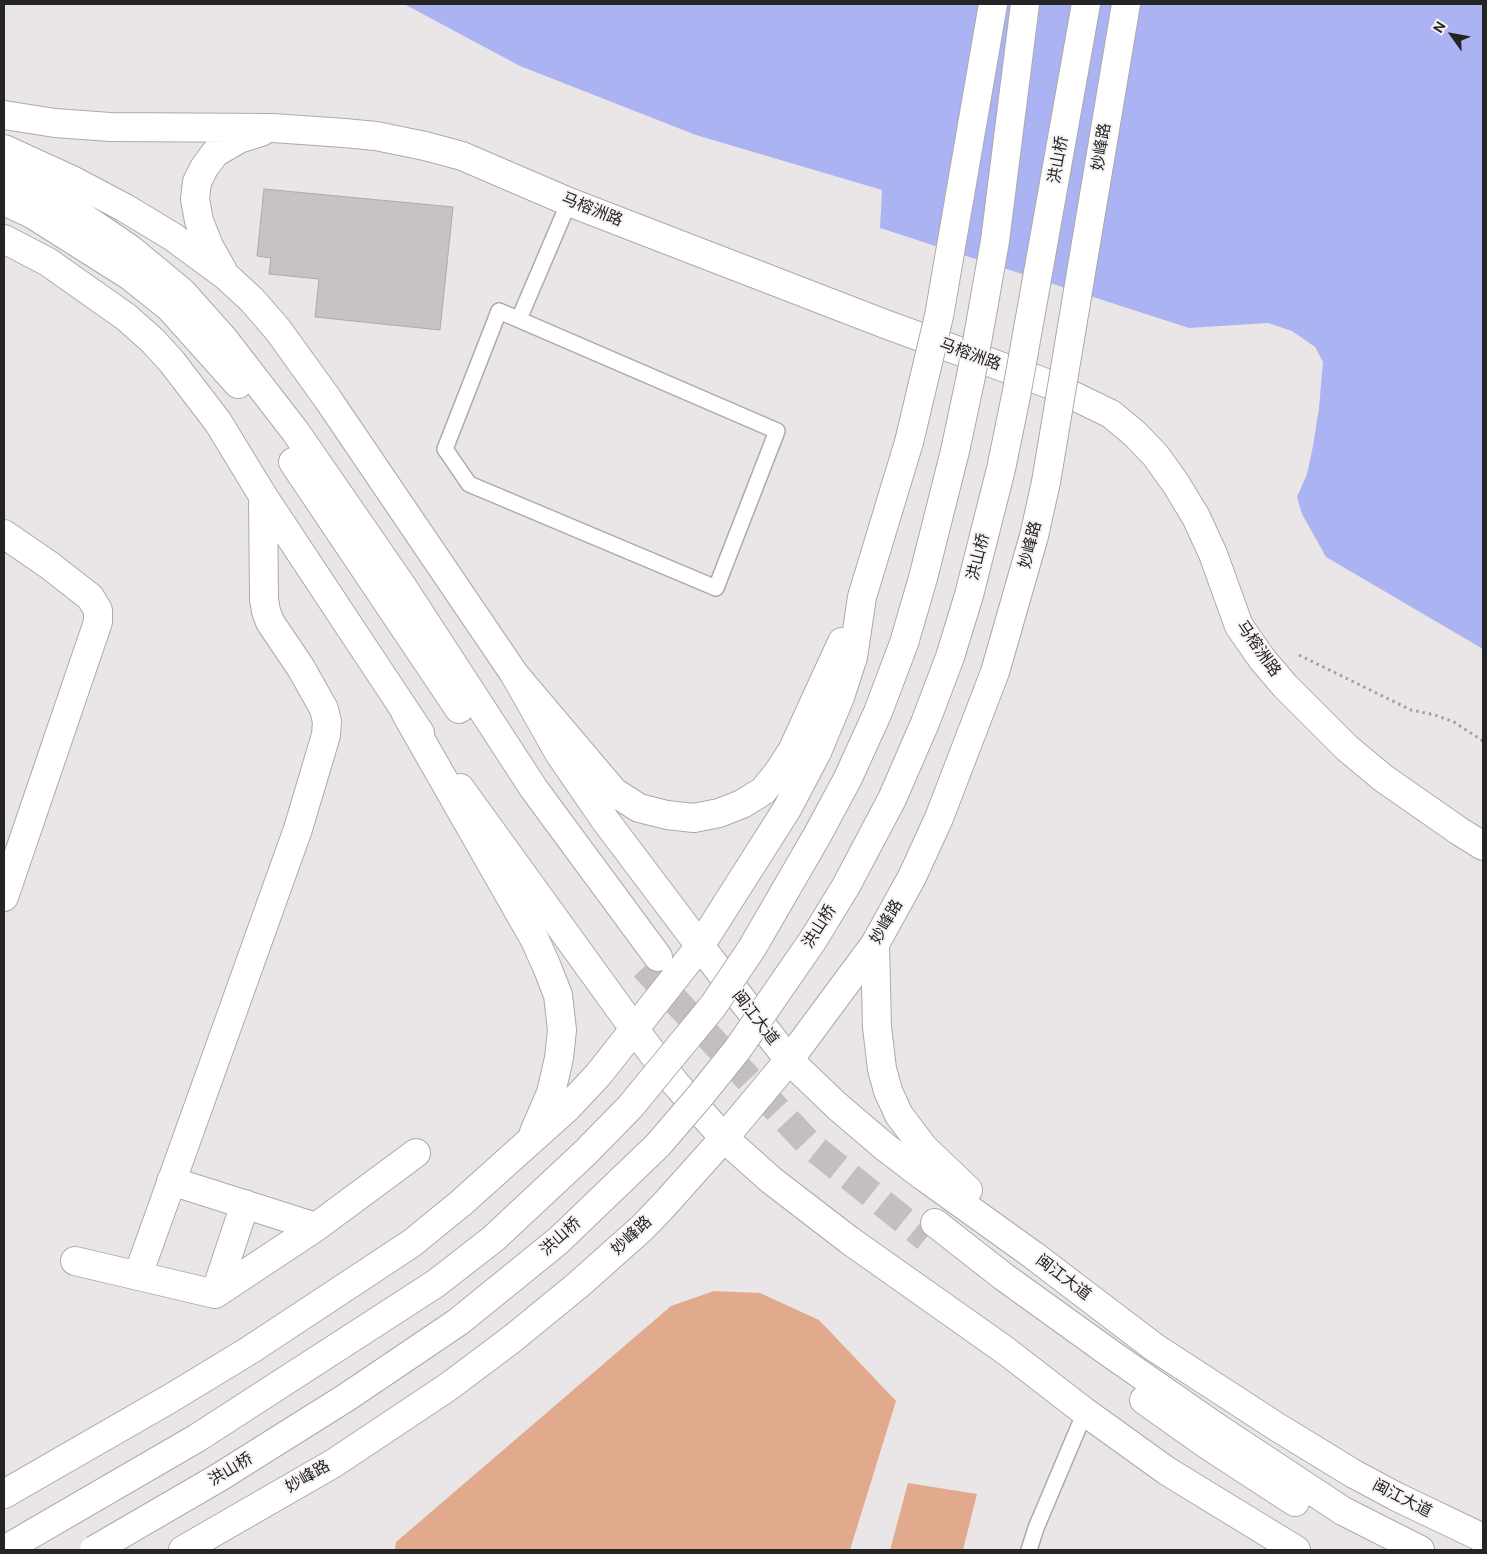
<!DOCTYPE html>
<html>
<head>
<meta charset="utf-8">
<style>
  body { margin:0 }
  #map { position:relative; width:1487px; height:1554px; overflow:hidden; background:#eae6e8; font-family:"DM Sans",sans-serif }
  canvas { display:block }
  .frame { position:absolute; inset:0; border:5px solid #252425; pointer-events:none }
  .north { position:absolute; left:1427px; top:10px; width:50px; height:50px; -webkit-text-stroke:4px #f7f3f5; paint-order:stroke; rotate:302deg; font-size:14px; font-weight:700; line-height:20px; text-align:center; color:#252425 }
  .north::after { content:''; display:block; margin:auto; width:18px; height:22px; background:#252425; clip-path:polygon(50% 0,100% 100%,50% 72%,0 100%) }
</style>
</head>
<body>
<div id="map">
<canvas width="1487" height="1554"></canvas>
<div class="frame"></div>
<div class="north">N</div>
</div>
<script>
const context = document.querySelector('canvas').getContext('2d');
context.lineJoin = 'round';
function fillPath(path, color) { context.fillStyle = color; context.fill(path, 'evenodd'); }
const toPath = rows => new Path2D(rows.map(r => 'M' + r).join(''));
function stroke(path, color, width, dash) { context.strokeStyle = color; context.lineWidth = width; context.lineCap = dash ? 'butt' : 'round'; context.setLineDash(dash || []); context.stroke(path); }
function label(font, color, halo, rows, align = 'center') {
  context.font = font + ' "DM Sans","Noto Sans SC",sans-serif'; context.lineWidth = 4; context.setLineDash([]); context.textBaseline = 'middle'; context.strokeStyle = halo; context.fillStyle = color; for (const [text, x, y, turn = 0] of rows) {
    context.save(); context.translate(x, y); context.rotate((+turn || 0) * Math.PI / 180); context.textAlign = isNaN(turn) ? turn : align; if (halo) context.strokeText(text, 0, 0); context.fillText(text, 0, 0); context.restore();
  }
}
const green = toPath([
  [714,1291,760,1293,819,1320,896,1401,850,1550,395,1550,396,1542,671,1306],
  [908,1483,977,1494,963,1550,890,1550]
]);
const water = toPath([
  [404,4,1483,4,1483,649,1326,557,1302,514,1297,497,1307,474,1313,446,1319,408,1323,362,1315,347,1292,331,1268,323,1189,328,880,228,882,190,696,135,520,66]
]);
const building = toPath([
  [264,189,453,207,440,330,315,317,319,279,269,274,271,258,257,256,264,189]
]);
const primaryTunnel = toPath([
  [644,967,809,1144,926,1238]
]);
const path = toPath([
  [1299,655,1411,710,1435,715,1454,722,1483,741]
]);
const lane = toPath([
  [499,311,777,431,716,588,469,484,445,449,499,311],
  [519,319,569,202],
  [1029,1550,1036,1528,1085,1412]
]);
const street = toPath([
  [4,534,49,565,90,597,98,610,98,622,4,897],
  [171,1181,316,1227,416,1153],
  [75,1261,215,1294,245,1204],
  [138,1275,298,829,326,735,327,722,324,709,301,668,270,622,266,611,264,599,263,496],
  [215,1294,316,1227]
]);
const secondary = toPath([
  [4,115,55,123,110,127,273,128,344,133,376,136,425,146,462,156,569,202,885,324,1049,384,1111,414,1135,434,1156,456,1176,484,1196,517,1213,554,1239,626,1262,659,1285,686,1347,748,1383,778,1459,831,1483,846],
  [4,149,74,181,125,208,173,237,226,276,252,300,278,330,327,398,515,675,559,753,605,820,700,946],
  [4,239,48,262,126,317,153,341,172,362,218,422,263,496,420,733],
  [223,271,209,246,199,221,195,199,197,182,204,168,215,153,239,139,261,132],
  [460,788,635,1030]
]);
const primary = toPath([
  [4,173,52,196,130,249,182,292,223,338,295,431,400,583,534,789,658,957],
  [4,201,32,214,130,276,169,307,238,384],
  [293,462,459,709],
  [515,675,614,792,639,808,667,815,694,818,719,813,742,804,763,791,777,774,792,751,842,642],
  [406,714,535,940,547,967,558,995,562,1030,559,1058,551,1093,534,1132],
  [875,944,877,1027,882,1069,888,1091,899,1115,924,1148,968,1190],
  [700,946,789,1060,837,1106,885,1147,923,1176,1033,1255,1154,1347,1277,1427,1354,1474,1397,1497,1483,1538],
  [635,1030,675,1083,724,1138,771,1180,849,1240,1006,1351,1085,1412,1167,1471,1296,1550],
  [935,1223,1004,1277,1111,1354,1219,1429,1343,1511,1420,1550],
  [1144,1400,1209,1446,1295,1502],
  [4,1494,171,1398,250,1350,412,1243,461,1203,568,1107,598,1075,700,946,787,809,817,752,840,697,853,657,862,597,909,442],
  [183,1550,334,1463,448,1387,512,1339,578,1285,642,1228,665,1204,724,1138,789,1060,875,944,912,877,939,818,995,672,1034,536,1046,482]
]);
const primaryBridge = toPath([
  [909,442,939,316,993,4],
  [1046,482,1126,4],
  [4,1550,197,1438,435,1284,493,1239,585,1153,630,1107,713,1006,752,948,818,834,848,778,878,712,904,643,923,578,955,451,971,376,995,241,1025,4],
  [94,1550,218,1478,347,1397,458,1322,558,1241,658,1145,700,1096,737,1050,813,940,846,886,892,799,925,723,950,657,969,595,1001,469,1016,396,1086,4]
]);
const streetNames = [
  ["妙峰路",1102,147,-81],
  ["洪山桥",1059,160,-80],
  ["马榕洲路",592,210,22],
  ["马榕洲路",970,355,20],
  ["妙峰路",1031,545,-76],
  ["洪山桥",979,557,-76],
  ["马榕洲路",1258,649,55],
  ["妙峰路",887,922,-60],
  ["洪山桥",820,927,-58],
  ["闽江大道",755,1018,52],
  ["妙峰路",632,1236,-43],
  ["洪山桥",561,1237,-42],
  ["闽江大道",1063,1278,37],
  ["洪山桥",231,1470,-31],
  ["妙峰路",308,1477,-30],
  ["闽江大道",1402,1499,27]
];
fillPath(green, '#e1aa8d');
fillPath(water, '#abb3f2');
fillPath(building, '#c8c3c3');
stroke(building, '#aea9a9', 1);
stroke(primaryTunnel, '#c3bfc1', 28, [28, 14]);
stroke(lane, '#ada9ab', 18);
stroke(street, '#ada9ab', 30);
stroke(secondary, '#ada9ab', 30);
stroke(primary, '#ada9ab', 30);
stroke(path, '#a29fa1', 3, [2.5, 4]);
stroke(lane, '#fff', 15);
stroke(street, '#fff', 28);
stroke(secondary, '#fff', 28);
stroke(primary, '#fff', 28);
stroke(primaryBridge, '#ada9ab', 30, []);
stroke(primaryBridge, '#fff', 28);
label('16px', '#252425', '#f7f3f5', streetNames);
</script>
</body>
</html>
